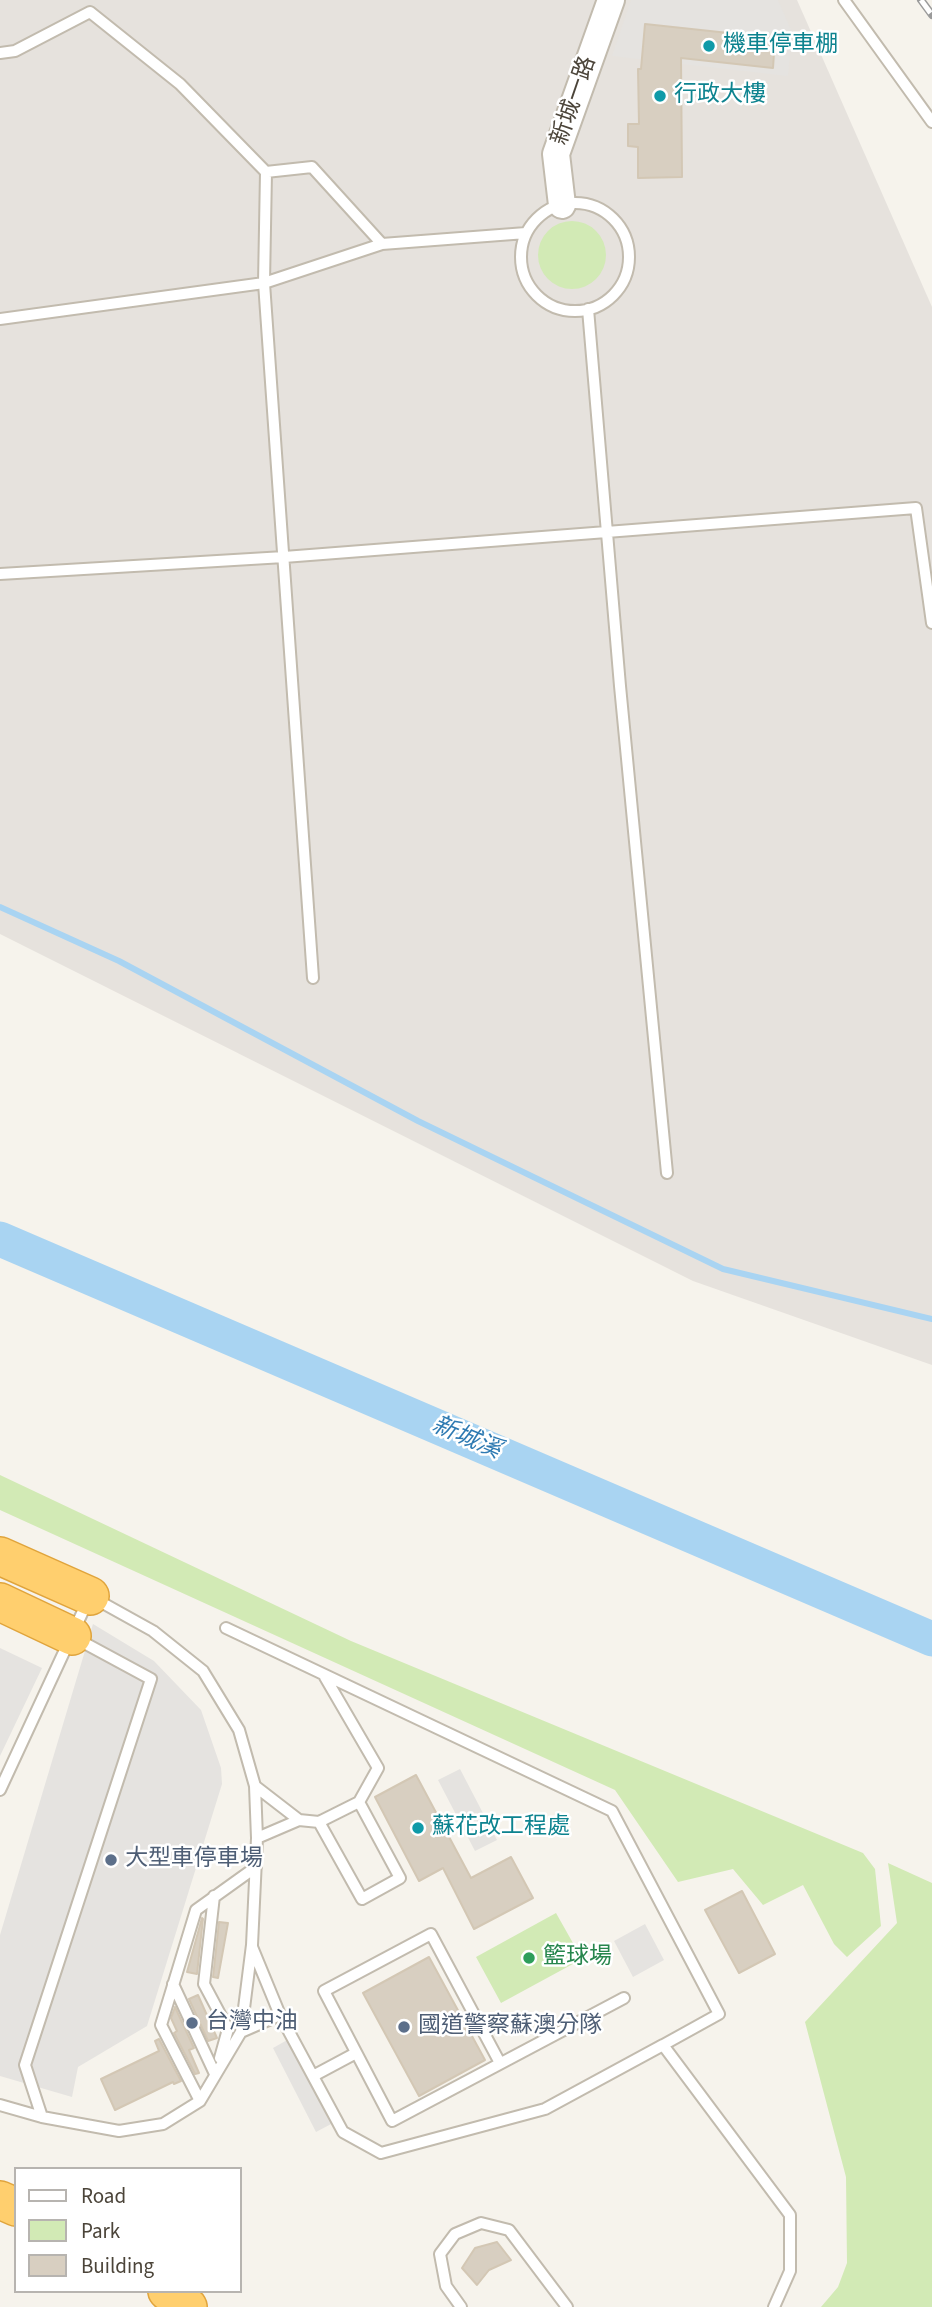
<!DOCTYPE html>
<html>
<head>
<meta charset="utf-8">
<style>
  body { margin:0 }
  #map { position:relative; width:932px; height:2307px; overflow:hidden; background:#f6f3ec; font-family:"Source Sans 3",sans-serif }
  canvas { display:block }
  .legend { position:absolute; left:14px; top:2167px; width:228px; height:126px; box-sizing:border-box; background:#fff; border:2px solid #b7b4b0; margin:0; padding:9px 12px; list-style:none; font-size:21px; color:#4b4439 }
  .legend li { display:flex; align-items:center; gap:14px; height:35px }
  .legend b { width:35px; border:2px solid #b7b4b0 }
</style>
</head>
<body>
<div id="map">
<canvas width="932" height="2307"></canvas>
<ul class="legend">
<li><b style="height:9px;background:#fff"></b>Road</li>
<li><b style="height:19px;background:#d2eab5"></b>Park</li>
<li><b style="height:19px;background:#d8cfc1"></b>Building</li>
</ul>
</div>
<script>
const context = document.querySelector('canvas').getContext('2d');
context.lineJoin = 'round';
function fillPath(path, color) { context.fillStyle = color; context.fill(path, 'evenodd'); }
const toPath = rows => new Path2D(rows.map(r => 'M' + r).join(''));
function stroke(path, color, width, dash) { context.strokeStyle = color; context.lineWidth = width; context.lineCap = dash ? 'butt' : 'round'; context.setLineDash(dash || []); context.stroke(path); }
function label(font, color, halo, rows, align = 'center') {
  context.font = font + ' "Source Sans 3","Noto Sans TC",sans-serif'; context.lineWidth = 5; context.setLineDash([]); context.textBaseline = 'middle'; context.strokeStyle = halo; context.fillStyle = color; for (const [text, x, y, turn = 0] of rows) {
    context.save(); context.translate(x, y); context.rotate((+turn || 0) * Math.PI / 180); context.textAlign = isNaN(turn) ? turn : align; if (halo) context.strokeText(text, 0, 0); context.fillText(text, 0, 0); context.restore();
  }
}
const industrial = toPath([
  [0,0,797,0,932,307,932,1365,693,1281,0,934]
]);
const green = toPath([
  '538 255a34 34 0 1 1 68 0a34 34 0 1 1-68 0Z',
  [0,1475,351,1641,863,1853,875,1869,881,1926,847,1957,834,1944,803,1885,763,1905,733,1869,678,1882,615,1790,0,1510],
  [888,1863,932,1883,932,2307,821,2307,838,2287,847,2263,846,2177,805,2022,897,1923],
  [556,1913,582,1959,501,2003,476,1957]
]);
const parking = toPath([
  [631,0,778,0,792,32,788,76,612,56],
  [93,1624,154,1661,201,1710,221,1768,222,1784,147,2026,78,2067,72,2097,0,2076,0,1935],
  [0,1648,42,1668,0,1756],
  [460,1769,497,1840,475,1851,438,1780],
  [645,1924,664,1960,633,1977,614,1941],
  [289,2039,333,2123,316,2132,273,2048]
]);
const stream = toPath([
  [0,907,119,961,418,1121,723,1269,932,1319]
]);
const river = toPath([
  [0,1239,932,1639]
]);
const building = toPath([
  [645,24,775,38,773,68,681,58,682,177,638,178,638,147,628,146,628,124,639,124,638,69,641,69,645,24],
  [416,1775,471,1878,511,1857,533,1898,474,1929,443,1868,419,1881,375,1797,416,1775],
  [742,1891,775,1954,739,1973,705,1910,742,1891],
  [202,1918,203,1919,197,1974,187,1972,202,1918],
  [219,1922,228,1923,218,1978,213,1977,219,1922],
  [429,1957,485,2060,419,2096,363,1993,429,1957],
  [198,1995,217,2038,208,2041,189,1999,198,1995],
  [175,2007,194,2048,189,2050,199,2073,195,2074,174,2033,177,2031,171,2018,175,2007],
  [159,2039,181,2081,174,2084,173,2082,115,2110,101,2079,159,2051,155,2041,159,2039],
  [497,2242,511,2260,489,2270,477,2285,462,2268,475,2248,497,2242]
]);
const service = toPath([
  [844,0,932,122],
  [0,53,15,51,90,12,180,84,266,172,312,167,382,244],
  [266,172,264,283,313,978],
  '521 257a54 54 0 1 1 108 0a54 54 0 1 1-108 0Z',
  [588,309,620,686,667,1173],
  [0,319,264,283,382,244,526,233],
  [0,574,284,557,916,508,932,623],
  [226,1628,612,1811,719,2014,663,2045],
  [255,1786,299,1820],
  [0,1790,90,1596,153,1631,203,1671,239,1730,255,1786,257,1838,252,1945,241,2032,200,2101,163,2124,119,2131,42,2117,0,2105],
  [319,1822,362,1899,400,1878,359,1802],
  [257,1838,299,1820,319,1822,359,1802,378,1768,325,1677],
  [214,1896,204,1984,228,2029,220,2058],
  [252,1947,280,2015,343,2132,381,2153,545,2109,663,2045,790,2215,790,2271,774,2307],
  [173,1984,215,2074],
  [241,2032,280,2015],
  [500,2063,431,1934,324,1991,392,2121,624,1998],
  [313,2076,356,2053],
  [200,2101,161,2025,196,1910,256,1867],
  [42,2117,25,2065,151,1679,77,1639],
  [461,2307,446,2286,440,2254,455,2234,481,2223,509,2230,567,2307]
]);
const tertiary = toPath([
  [562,205,556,154,611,0]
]);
const motorway = toPath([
  [0,1556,90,1596],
  [0,1602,72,1636],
  [0,2200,16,2207],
  [167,2291,188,2307]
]);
const rail = toPath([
  [921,0,932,15]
]);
const markers = [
  [709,46,7,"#0f9aa8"],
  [660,96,7,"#0f9aa8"],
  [418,1828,7,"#0f9aa8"],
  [111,1860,7,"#5c6f8a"],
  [529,1958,7,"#2e9e5b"],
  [192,2023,7,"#5c6f8a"],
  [404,2027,7,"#5c6f8a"]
];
const cultureNames = [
  ["機車停車棚",723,46],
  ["行政大樓",674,96],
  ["蘇花改工程處",432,1828]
];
const streetNames = [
  ["新城一路",575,101,-71]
];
const serviceNames = [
  ["大型車停車場",125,1860],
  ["台灣中油",206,2023],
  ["國道警察蘇澳分隊",418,2027]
];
const leisureNames = [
  ["籃球場",543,1958]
];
const waterNames = [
  ["新城溪",466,1439,23]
];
fillPath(industrial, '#e6e2dd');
fillPath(green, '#d2eab5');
fillPath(parking, '#e5e3e0');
stroke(stream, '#a9d4f2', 6);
stroke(river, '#a9d4f2', 35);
fillPath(building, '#d8cfc1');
stroke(building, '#d3c7b4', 2);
stroke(service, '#c2bbae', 14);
stroke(tertiary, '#c2bbae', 30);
stroke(motorway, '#e0a43c', 40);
stroke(service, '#fff', 10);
stroke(tertiary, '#fff', 26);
stroke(motorway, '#ffcf6e', 37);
stroke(rail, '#9a9a9a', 8);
stroke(rail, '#fff', 5, [16]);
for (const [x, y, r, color] of markers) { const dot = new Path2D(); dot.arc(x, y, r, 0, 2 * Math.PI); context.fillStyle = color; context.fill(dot); stroke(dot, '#fff', 2.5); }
label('23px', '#0d838f', '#fff', cultureNames, 'left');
label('23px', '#4b4439', '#fff', streetNames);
label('23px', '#4e5e75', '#fff', serviceNames, 'left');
label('23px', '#27864d', '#fff', leisureNames, 'left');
label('italic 24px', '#2e7ab2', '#fff', waterNames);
</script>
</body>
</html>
